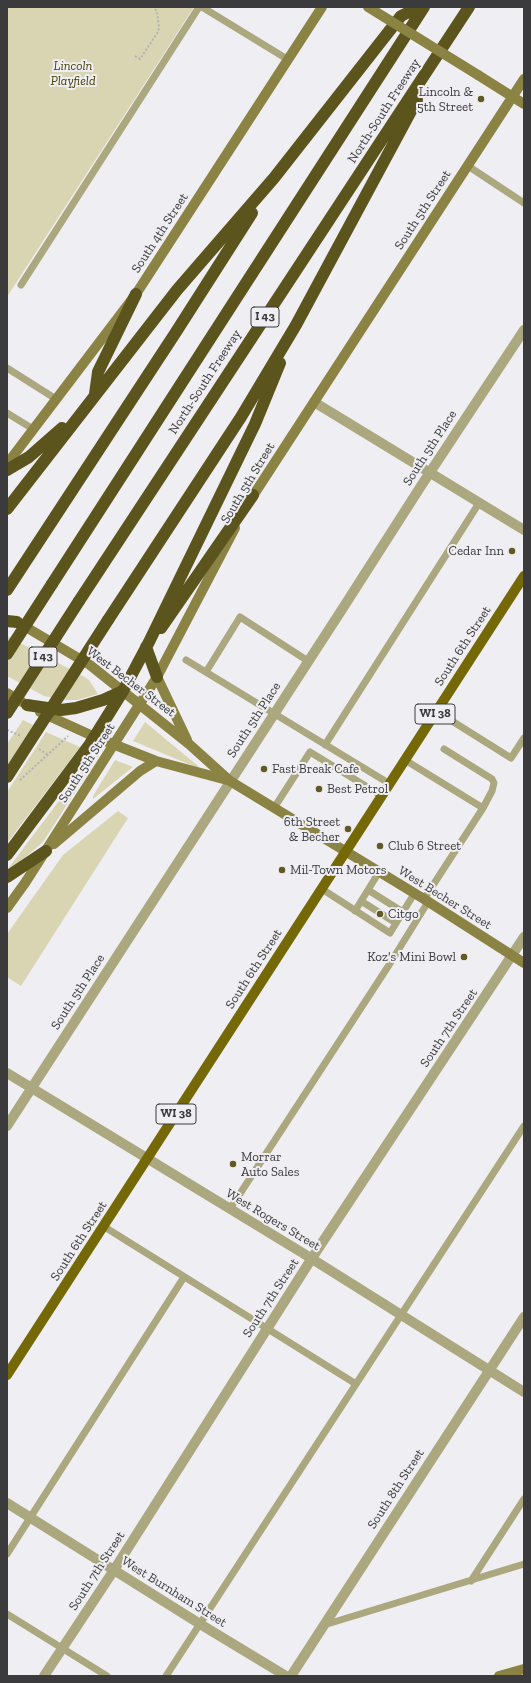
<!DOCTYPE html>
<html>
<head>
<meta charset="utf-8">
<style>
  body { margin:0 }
  #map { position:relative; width:531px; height:1683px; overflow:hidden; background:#efeef2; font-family:"Zilla Slab",serif }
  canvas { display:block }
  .frame { position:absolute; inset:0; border:8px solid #3b3a3c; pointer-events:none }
</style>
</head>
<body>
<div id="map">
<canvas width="531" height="1683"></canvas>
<div class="frame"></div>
</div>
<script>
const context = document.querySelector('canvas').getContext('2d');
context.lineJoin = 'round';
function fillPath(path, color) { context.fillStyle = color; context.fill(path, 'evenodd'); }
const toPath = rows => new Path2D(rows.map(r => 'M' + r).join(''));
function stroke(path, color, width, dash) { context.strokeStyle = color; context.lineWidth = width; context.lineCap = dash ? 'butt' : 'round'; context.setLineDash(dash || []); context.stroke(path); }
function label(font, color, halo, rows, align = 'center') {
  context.font = font + ' "Zilla Slab",serif'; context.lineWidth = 4; context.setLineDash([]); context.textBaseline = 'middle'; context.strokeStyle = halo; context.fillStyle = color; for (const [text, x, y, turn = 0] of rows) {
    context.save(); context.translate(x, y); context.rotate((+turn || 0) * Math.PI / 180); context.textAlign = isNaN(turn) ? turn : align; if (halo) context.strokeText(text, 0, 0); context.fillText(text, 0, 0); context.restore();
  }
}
const green = toPath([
  [7,7,194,7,7,297],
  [7,636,81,675,89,680,98,694,77,700,63,700,44,696,7,676],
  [23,720,33,725,7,766,7,744],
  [145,722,198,766,198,768,133,741],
  [46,732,80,747,7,843,7,792],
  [95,753,99,755,43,842,7,873,7,870],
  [115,760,133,767,93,799,93,796],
  [118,811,128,818,21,986,7,977,7,934,63,855]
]);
const path = toPath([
  [135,56,140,59,158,32,159,27,157,12,154,7],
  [7,730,21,736],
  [39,749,48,755],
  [20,780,68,736]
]);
const lane = toPath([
  [202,7,287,59],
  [468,166,524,203],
  [21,285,199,7],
  [7,368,56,399],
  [7,413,33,429],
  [186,660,390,784],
  [206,672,240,617,308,661],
  [436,711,511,758,524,738],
  [325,745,479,503],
  [444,749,492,779,494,783,492,791,483,808],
  [405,760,483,808,424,899],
  [274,808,310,752,382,796],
  [322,889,390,933,414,894],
  [368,890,403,912],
  [361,901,396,923],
  [355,911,379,872],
  [230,1209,389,965,428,902],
  [103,1226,356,1384],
  [7,1554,184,1277],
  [471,1581,524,1499],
  [7,1614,107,1676],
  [324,1625,524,1564],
  [166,1676,524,1126]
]);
const street = toPath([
  [314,402,524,530],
  [7,1073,301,1252,524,1392],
  [7,1126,341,611,421,486,524,330],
  [7,1503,200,1624,286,1676],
  [44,1676,114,1570,312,1258,524,937],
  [291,1676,524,1317]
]);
const secondary = toPath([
  [478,75,524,104],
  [7,464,136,294,322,7],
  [249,502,524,79],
  [19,623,90,665,189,744,230,781,424,899,524,963],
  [157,677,187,740],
  [7,693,22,702],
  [40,712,95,737,156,761,227,780],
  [54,844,140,771,156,761],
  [7,908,25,883,157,677,235,528],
  [499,1676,524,1669]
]);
const primary = toPath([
  [7,1375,524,576]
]);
const highway = toPath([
  [95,394,98,372,136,294],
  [7,470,29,457,62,428],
  [7,509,177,290,274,178,401,16,419,7],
  [52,584,424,7],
  [7,590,176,332,252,213],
  [79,601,469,7],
  [108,620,241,417,296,325,417,100],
  [7,621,17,622],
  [161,628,253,495],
  [146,647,157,677],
  [27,705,61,710,76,708,103,700,123,691],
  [7,855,90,744,123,691,149,642,255,424,280,363],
  [7,877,46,851]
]);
const secondaryBridge = toPath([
  [368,7,478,75]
]);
const highwayBridge = toPath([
  [7,654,52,584],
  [7,713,79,601],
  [7,777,108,620]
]);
const markers = [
  [481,99,4,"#605926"],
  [512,551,4,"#605926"],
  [264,769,4,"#605926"],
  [319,789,4,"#605926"],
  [348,829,4,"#605926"],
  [380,846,4,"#605926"],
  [282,870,4,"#605926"],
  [380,914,4,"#605926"],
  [464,957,4,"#605926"],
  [233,1164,4,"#605926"]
];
const shields = [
  [265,317,28],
  [43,657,28],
  [435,714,40],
  [176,1114,40]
];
const shieldNames = [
  ["I 43",265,317],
  ["I 43",43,657],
  ["WI 38",435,714],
  ["WI 38",176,1114]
];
const parkNames = [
  ["Lincoln",73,66],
  ["Playfield",73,81]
];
const poiNames = [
  ["Lincoln &",473,92,"right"],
  ["5th Street",473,107,"right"],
  ["Cedar Inn",504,551,"right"],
  ["Fast Break Cafe",272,769],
  ["Best Petrol",327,789],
  ["6th Street",340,822,"right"],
  ["& Becher",340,837,"right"],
  ["Club 6 Street",388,846],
  ["Mil-Town Motors",290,870],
  ["Citgo",388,914],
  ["Koz's Mini Bowl",456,957,"right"],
  ["Morrar",241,1157],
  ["Auto Sales",241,1172]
];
const streetNames = [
  ["North-South Freeway",384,111,-57],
  ["South 5th Street",423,210,-57],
  ["South 4th Street",160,233,-57],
  ["North-South Freeway",205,382,-57],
  ["South 5th Place",430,448,-57],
  ["South 5th Street",248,483,-59],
  ["South 6th Street",463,646,-57],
  ["West Becher Street",131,682,37],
  ["South 5th Place",254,720,-57],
  ["South 5th Street",87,763,-57],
  ["West Becher Street",445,898,32],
  ["South 6th Street",254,969,-57],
  ["South 5th Place",78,992,-57],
  ["South 7th Street",449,1028,-56],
  ["West Rogers Street",273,1220,31],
  ["South 6th Street",79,1241,-57],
  ["South 7th Street",271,1298,-57],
  ["South 8th Street",396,1489,-57],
  ["South 7th Street",97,1571,-57],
  ["West Burnham Street",174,1592,32]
];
fillPath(green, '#d9d5b3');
stroke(path, '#b1b0b3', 2, [2, 2]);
stroke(lane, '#aba77e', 7);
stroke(street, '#aba77e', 10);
stroke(secondary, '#8b8344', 10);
stroke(primary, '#756907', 10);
stroke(highway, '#5b541d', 12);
stroke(secondaryBridge, '#8b8344', 10);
stroke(highwayBridge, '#5b541d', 12);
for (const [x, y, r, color] of markers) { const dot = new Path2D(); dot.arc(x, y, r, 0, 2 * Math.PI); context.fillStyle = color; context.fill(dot); stroke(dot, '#efeef2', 1.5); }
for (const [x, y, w] of shields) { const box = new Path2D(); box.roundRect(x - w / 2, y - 10, w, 20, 3); context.fillStyle = '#efeef2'; context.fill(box); stroke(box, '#3b3a3c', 1); }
label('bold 12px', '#3b3a3c', null, shieldNames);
label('italic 13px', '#484003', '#efeef2', parkNames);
label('13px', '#3b3a3c', '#efeef2', poiNames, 'left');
label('13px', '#3b3a3c', '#efeef2', streetNames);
</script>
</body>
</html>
